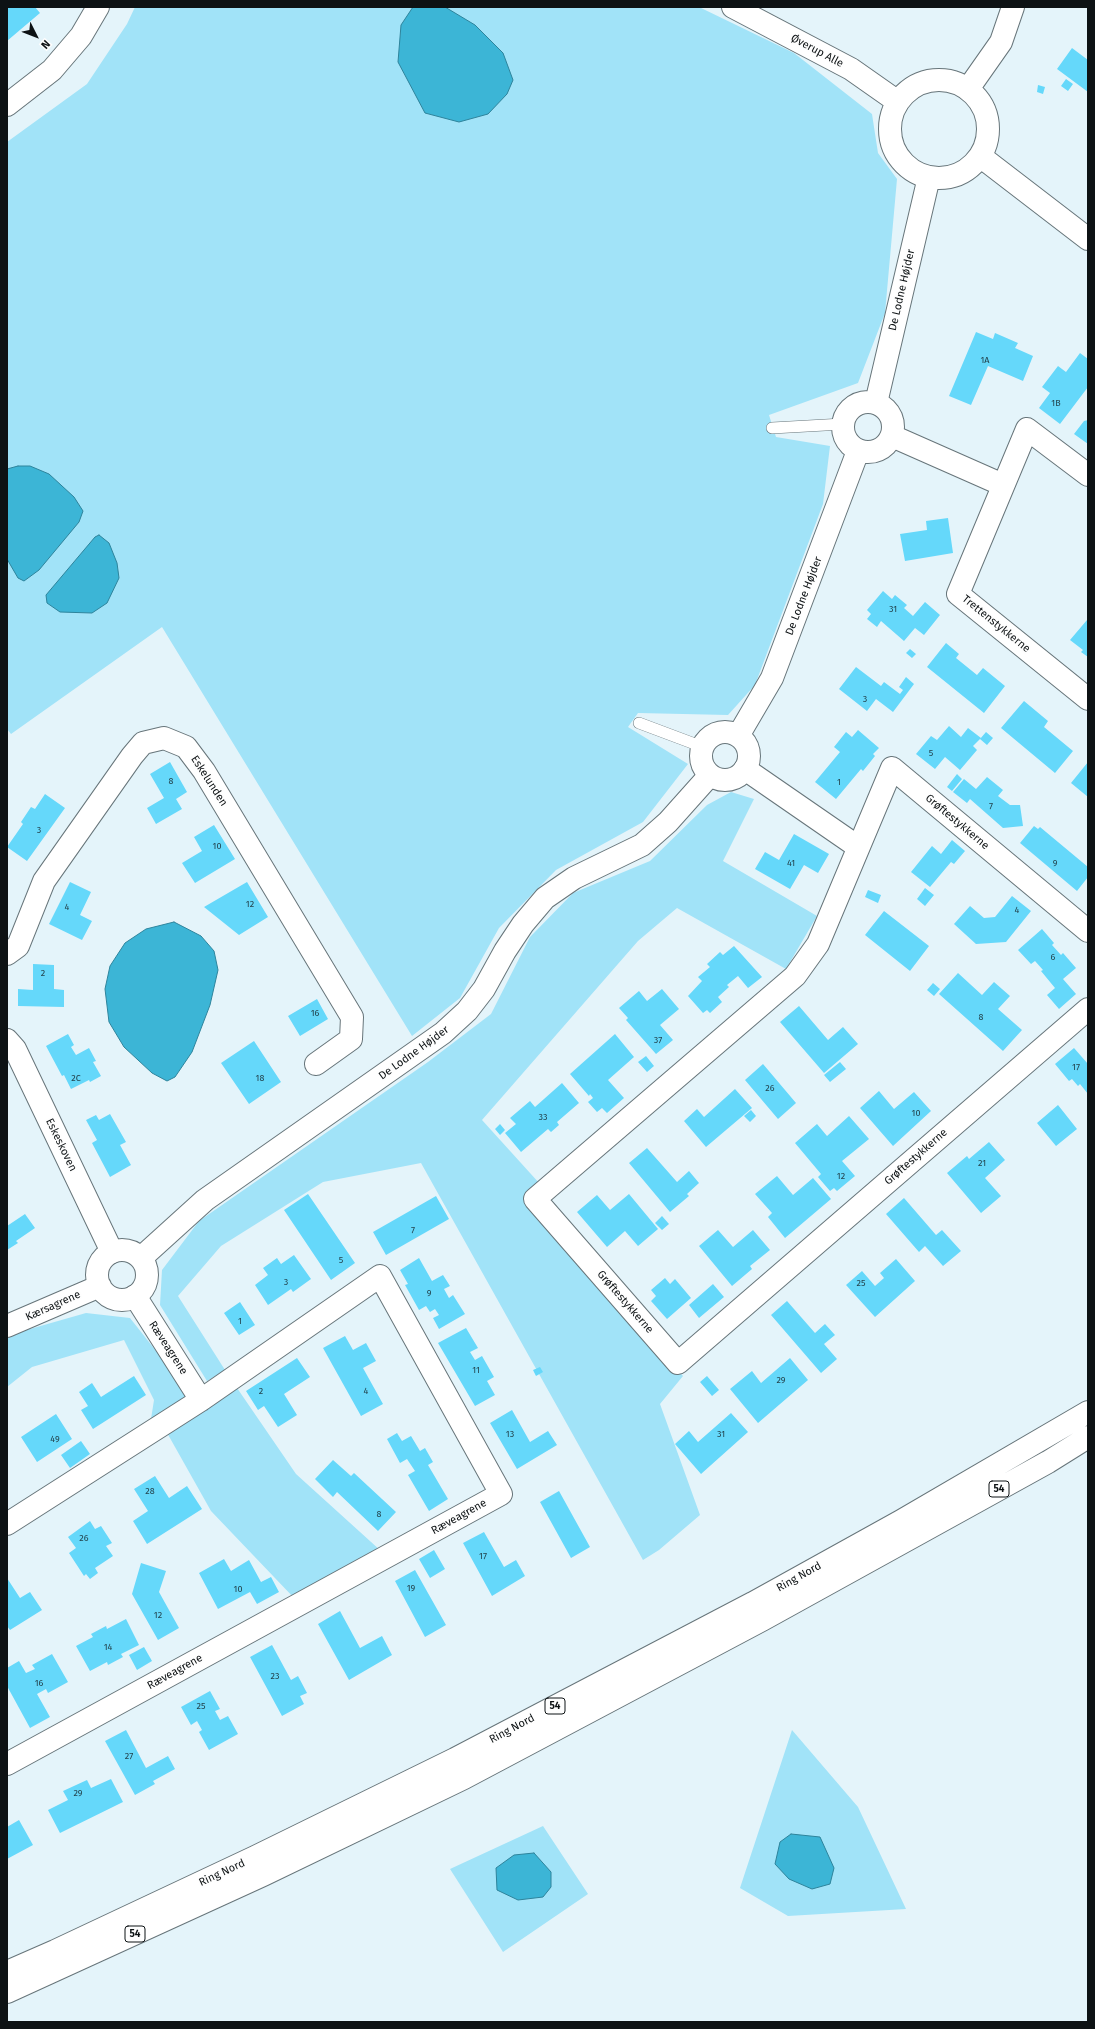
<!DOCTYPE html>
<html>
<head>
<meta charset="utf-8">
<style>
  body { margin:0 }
  #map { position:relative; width:1095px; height:2029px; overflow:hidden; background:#e4f4fa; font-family:"Fira Sans",sans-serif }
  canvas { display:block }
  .frame { position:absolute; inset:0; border:8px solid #0d1214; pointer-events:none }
  .north { position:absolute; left:16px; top:16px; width:40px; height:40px; -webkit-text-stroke:3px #fefefe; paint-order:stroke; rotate:132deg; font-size:11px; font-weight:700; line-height:16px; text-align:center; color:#0d1214 }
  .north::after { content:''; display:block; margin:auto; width:14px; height:18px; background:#0d1214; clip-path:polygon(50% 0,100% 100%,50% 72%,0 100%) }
</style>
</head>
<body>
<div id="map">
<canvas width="1095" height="2029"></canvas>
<div class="frame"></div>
<div class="north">N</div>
</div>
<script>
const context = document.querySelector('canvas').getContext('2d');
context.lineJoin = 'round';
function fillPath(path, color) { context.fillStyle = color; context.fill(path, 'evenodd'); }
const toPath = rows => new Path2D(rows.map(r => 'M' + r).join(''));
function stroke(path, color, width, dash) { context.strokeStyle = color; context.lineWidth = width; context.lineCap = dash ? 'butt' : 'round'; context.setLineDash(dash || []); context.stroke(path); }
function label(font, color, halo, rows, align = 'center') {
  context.font = font + ' "Fira Sans",sans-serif'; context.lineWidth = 4; context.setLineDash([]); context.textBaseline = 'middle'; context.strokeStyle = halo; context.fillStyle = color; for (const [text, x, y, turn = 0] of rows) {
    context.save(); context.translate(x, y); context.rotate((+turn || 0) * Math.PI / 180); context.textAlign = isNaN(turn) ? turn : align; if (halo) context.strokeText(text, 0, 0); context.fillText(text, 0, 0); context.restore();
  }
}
const green = toPath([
  [135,7,699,7,794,53,872,114,878,153,897,179,885,313,858,383,769,415,776,437,830,446,823,504,755,685,728,715,638,713,628,727,688,764,643,822,556,870,499,928,460,998,412,1036,162,627,11,734,7,729,7,142,87,84,127,24],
  [731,792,754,799,723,861,817,916,786,969,677,908,638,941,482,1120,540,1184,527,1199,683,1376,660,1404,700,1515,659,1550,643,1560,421,1163,323,1182,221,1246,178,1296,225,1370,207,1381,160,1305,162,1270,199,1221,428,1062,491,1014,530,937,573,893,650,861,707,805],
  [86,1313,130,1318,190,1394,151,1419,154,1400,124,1340,32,1367,7,1387,7,1339,16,1333],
  [235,1385,296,1474,381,1551,295,1599,211,1511,166,1431],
  [792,1730,858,1807,906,1909,788,1916,740,1888],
  [543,1826,588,1894,503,1952,450,1869]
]);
const water = toPath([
  [413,7,445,7,475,25,503,53,513,80,507,94,488,114,459,122,425,113,398,62,401,25,413,7],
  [18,466,30,466,49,474,74,497,83,511,79,522,39,570,24,581,18,578,7,559,7,469,18,466],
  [99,535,109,543,117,563,119,578,107,603,92,613,60,612,47,603,46,595,95,537,99,535],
  [174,922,201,936,214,951,218,970,210,1005,192,1052,175,1077,167,1081,152,1073,124,1047,109,1022,105,989,110,966,125,943,146,929,174,922],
  [791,1834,820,1837,834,1868,830,1884,812,1889,789,1879,775,1864,780,1842,791,1834],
  [534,1853,551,1872,551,1887,543,1897,518,1900,497,1890,496,1868,514,1855,534,1853]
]);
const building = toPath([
  [7,7,35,7,40,13,7,41],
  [1072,48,1088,60,1088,92,1057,69],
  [1066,79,1073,84,1068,91,1061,86],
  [1038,85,1045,87,1043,94,1037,92],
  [976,332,993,339,995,333,1018,343,1015,348,1033,356,1023,381,988,366,971,405,949,396],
  [1080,353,1088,359,1088,387,1060,424,1039,408,1050,393,1042,387,1058,366,1066,372],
  [1088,420,1088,444,1074,434,1084,421],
  [948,518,953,553,905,561,900,534,927,530,926,521],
  [883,591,892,599,895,595,907,605,904,608,913,616,925,602,940,615,924,635,915,628,904,641,881,621,877,627,867,619,871,614,867,610],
  [1087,620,1088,621,1088,657,1081,652,1083,650,1070,640],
  [946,643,959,654,956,658,977,675,983,668,1005,686,984,713,927,667],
  [910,649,916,654,912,658,906,653],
  [856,667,881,686,884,682,900,694,903,690,899,687,906,677,914,684,893,712,876,699,867,711,839,689],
  [1024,701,1048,721,1044,727,1073,751,1055,773,1001,728],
  [949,726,961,737,968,728,981,738,973,746,977,750,960,770,945,757,935,769,916,754,931,736,937,740],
  [858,730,879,748,873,754,875,756,863,771,861,769,836,799,815,782,840,752,834,747,846,732,852,737],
  [986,732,993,738,987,745,980,739],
  [170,762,187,792,176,799,182,809,156,824,147,808,164,798,150,774],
  [1088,762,1088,797,1071,783],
  [957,774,962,779,952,791,947,787],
  [987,777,1003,790,998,796,1010,805,1020,805,1023,826,1003,828,970,799,967,803,953,792,964,779,976,789],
  [45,794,65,808,27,861,7,847,23,824,21,822,31,807,35,809],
  [214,825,235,859,195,883,182,863,202,851,194,837],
  [1034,826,1038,829,1040,827,1088,867,1088,877,1077,891,1020,843],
  [794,834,829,854,818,873,804,865,790,889,755,869,765,852,779,860],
  [952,840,965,851,954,864,951,862,930,887,911,872,932,846,941,854],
  [70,882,91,892,80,915,92,921,82,940,49,924],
  [247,882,268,917,239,935,204,907],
  [925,888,934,895,925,906,917,899],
  [868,890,881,895,878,903,865,897],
  [1012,896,1031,911,1006,942,976,944,954,924,970,906,984,918,995,917],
  [884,911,929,946,910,971,865,935],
  [1042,929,1054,943,1052,945,1061,955,1063,953,1076,968,1063,979,1076,994,1059,1009,1047,995,1055,988,1041,971,1043,970,1035,961,1031,964,1018,950],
  [734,946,762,977,748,988,738,976,727,985,729,987,718,997,722,1002,710,1013,707,1010,703,1013,688,996,702,981,698,977,710,967,707,964,720,952,723,955],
  [33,964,54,965,54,989,64,990,64,1007,18,1006,18,989,33,990],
  [958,973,982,995,994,982,1010,996,998,1009,1022,1030,1003,1051,939,994],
  [933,983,940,989,934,996,927,990],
  [662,989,679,1009,660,1025,673,1040,656,1054,626,1020,628,1018,619,1008,639,991,647,1001],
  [317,999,328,1019,300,1036,288,1016],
  [799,1006,828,1040,843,1027,858,1044,824,1073,780,1022],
  [68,1034,74,1045,71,1047,76,1055,89,1048,96,1061,93,1062,101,1076,90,1082,89,1080,71,1089,64,1075,62,1076,46,1046],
  [615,1034,634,1057,608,1080,624,1098,607,1113,602,1108,597,1112,588,1102,593,1098,590,1094,589,1096,570,1074],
  [254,1041,281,1082,249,1104,221,1063],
  [1074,1048,1088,1064,1088,1094,1080,1084,1078,1086,1072,1079,1069,1081,1055,1064],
  [646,1056,654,1066,647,1072,638,1062],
  [840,1062,846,1069,830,1082,824,1075],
  [763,1064,796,1103,778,1119,745,1080],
  [562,1083,579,1103,557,1122,559,1125,551,1132,548,1129,521,1152,505,1133,516,1124,510,1118,530,1101,535,1107],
  [735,1089,752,1108,706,1147,684,1121,697,1109,704,1117],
  [879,1091,894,1109,914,1092,931,1111,893,1146,860,1108],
  [1058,1105,1077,1129,1056,1146,1037,1123],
  [751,1110,756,1116,750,1122,744,1116],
  [110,1114,126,1142,120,1145,131,1165,110,1177,92,1143,97,1140,86,1120,96,1115,99,1120],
  [849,1116,869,1139,842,1161,855,1176,837,1191,834,1188,830,1191,818,1177,821,1174,795,1143,817,1124,827,1136],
  [500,1124,505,1130,500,1135,495,1129],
  [989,1142,1005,1160,985,1178,1001,1196,981,1213,947,1173,967,1156,969,1159],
  [647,1148,677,1182,689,1171,699,1183,687,1194,689,1196,670,1212,629,1163],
  [777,1176,793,1195,813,1178,831,1199,785,1238,768,1217,772,1213,755,1194],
  [308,1194,355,1263,331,1280,284,1210],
  [629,1194,658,1229,638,1246,625,1231,607,1247,577,1212,597,1195,610,1210],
  [436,1196,449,1219,386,1255,373,1232],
  [904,1198,936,1235,942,1230,961,1251,943,1266,925,1246,919,1252,886,1214],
  [25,1214,35,1228,16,1241,18,1243,7,1250,7,1226],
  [662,1216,669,1224,662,1230,655,1223],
  [718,1230,733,1247,753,1230,770,1250,750,1266,752,1269,732,1286,699,1246],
  [294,1255,311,1279,293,1292,291,1289,268,1305,255,1285,268,1275,263,1268,277,1258,281,1264],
  [419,1258,432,1281,443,1275,450,1286,444,1289,449,1298,453,1295,465,1314,439,1329,433,1318,439,1315,435,1309,430,1312,426,1306,419,1310,405,1285,408,1284,400,1270],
  [896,1259,915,1281,875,1317,846,1285,862,1271,875,1286,884,1278,880,1273],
  [665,1278,670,1284,675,1279,691,1298,667,1319,651,1301,656,1296,651,1290],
  [713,1284,724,1297,699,1318,689,1305],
  [787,1301,815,1333,825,1324,835,1335,824,1344,837,1359,821,1373,771,1315],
  [240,1302,255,1325,239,1335,224,1313],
  [466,1328,478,1348,470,1352,475,1360,482,1356,494,1377,487,1381,495,1395,475,1406,438,1343],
  [345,1336,353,1350,366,1343,376,1361,363,1368,383,1404,361,1416,323,1348],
  [297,1358,310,1377,284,1394,297,1415,278,1427,264,1406,258,1410,246,1391],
  [790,1358,808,1380,758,1423,730,1389,752,1371,761,1383],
  [540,1367,543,1372,536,1376,533,1370],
  [134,1376,146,1395,93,1429,81,1410,88,1406,79,1392,92,1383,101,1397],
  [707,1376,719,1390,712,1396,700,1382],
  [512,1410,530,1442,548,1431,557,1445,517,1469,490,1423],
  [731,1413,748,1432,701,1474,675,1444,689,1431,698,1442],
  [56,1414,72,1439,37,1462,21,1437],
  [397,1433,402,1441,411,1436,420,1451,425,1448,433,1462,428,1465,448,1499,429,1511,408,1475,415,1471,407,1459,400,1463,387,1439],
  [81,1441,90,1454,70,1468,61,1455],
  [333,1460,351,1476,354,1473,396,1512,378,1531,337,1492,333,1497,315,1479],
  [155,1476,169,1498,187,1486,202,1509,147,1544,133,1521,148,1511,134,1489],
  [559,1491,590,1547,571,1558,540,1502],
  [90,1521,95,1529,101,1526,112,1543,106,1546,113,1556,95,1568,98,1573,90,1579,86,1574,84,1576,69,1553,76,1548,68,1537],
  [484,1532,504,1567,516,1560,525,1576,492,1596,463,1543],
  [434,1550,445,1569,430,1578,419,1559],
  [224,1559,231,1571,249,1560,261,1582,271,1577,279,1592,257,1604,250,1592,218,1609,199,1573],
  [141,1563,166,1571,159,1592,179,1628,158,1640,132,1594],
  [415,1570,446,1625,425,1637,395,1581],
  [7,1578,20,1598,30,1592,42,1610,10,1630,7,1626],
  [340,1611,360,1648,382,1636,392,1655,349,1680,318,1624],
  [126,1619,139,1645,121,1654,123,1657,108,1665,107,1662,90,1671,76,1646,93,1637,91,1634,106,1626,107,1629],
  [272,1645,291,1680,298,1676,307,1693,300,1696,304,1704,282,1716,250,1657],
  [144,1647,152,1661,137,1670,129,1655],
  [52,1654,68,1682,48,1693,46,1689,37,1694,50,1717,30,1728,7,1686,7,1668,19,1661,26,1673,35,1669,32,1665],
  [210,1691,220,1709,215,1711,220,1720,228,1716,238,1734,209,1750,199,1732,202,1730,197,1721,191,1725,181,1707],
  [126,1730,146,1768,168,1756,175,1769,153,1781,155,1784,135,1795,105,1741],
  [111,1779,123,1802,60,1833,48,1810,68,1800,63,1791,87,1780,91,1788],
  [19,1820,33,1845,7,1859,7,1827]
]);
const service = toPath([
  [772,428,843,424],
  [639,723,703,747]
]);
const minor = toPath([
  [7,105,52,70,81,36,98,7],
  [892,436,1003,485],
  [1088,475,1027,429,958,594,1088,699],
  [745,769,858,847],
  [1088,931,892,768,818,944,795,976,535,1199,678,1363,1088,1009],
  [7,954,18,946,44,881,132,756,143,743,164,738,186,747,204,771,352,1017,351,1039,316,1064],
  [7,1040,15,1049,112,1252],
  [135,1296,201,1400],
  [7,1524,201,1400,380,1276,501,1494,7,1764]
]);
const tertiary = toPath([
  [733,7,851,69,898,102],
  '890 129a49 49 0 1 1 98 0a49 49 0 1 1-98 0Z',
  [968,89,1001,42,1013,7],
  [980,156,1088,239],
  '843 427a25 25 0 1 1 50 0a25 25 0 1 1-50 0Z',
  [876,403,929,177],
  '701 756a24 24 0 1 1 48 0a24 24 0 1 1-48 0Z',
  [738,736,772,678,858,451],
  '97 1275a25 25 0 1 1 50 0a25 25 0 1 1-50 0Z',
  [141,1258,205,1200,443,1033,467,1011,484,989,505,951,523,924,545,898,574,878,642,845,668,822,710,775],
  [7,1326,100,1286]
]);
const trunk = toPath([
  [7,1972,55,1951,255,1857,455,1759,753,1603,901,1521,1088,1412],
  [7,1992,263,1875,464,1778,762,1620,1048,1462,1088,1437]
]);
const numberNames = [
  ["1A",985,360],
  ["1B",1056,403],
  ["31",893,609],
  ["3",865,699],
  ["5",931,753],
  ["8",171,781],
  ["1",839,782],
  ["7",991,806],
  ["3",39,830],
  ["10",217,846],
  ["41",791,863],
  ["9",1055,863],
  ["12",250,904],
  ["4",67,907],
  ["4",1017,910],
  ["6",1053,957],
  ["2",43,973],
  ["16",315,1013],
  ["8",981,1017],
  ["37",658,1040],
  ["17",1076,1067],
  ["2C",76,1078],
  ["18",260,1078],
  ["26",770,1088],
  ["10",916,1113],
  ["33",543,1117],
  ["21",982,1163],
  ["12",841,1176],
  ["7",413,1230],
  ["5",341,1260],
  ["3",286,1282],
  ["25",861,1283],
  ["9",429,1293],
  ["1",240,1321],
  ["11",476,1370],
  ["29",781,1380],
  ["2",261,1391],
  ["4",366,1391],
  ["13",510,1434],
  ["31",721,1434],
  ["49",55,1439],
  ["28",150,1491],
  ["8",379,1514],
  ["26",84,1538],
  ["17",483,1556],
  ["19",411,1588],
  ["10",238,1589],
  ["12",158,1615],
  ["14",108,1647],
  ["23",275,1676],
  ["16",39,1683],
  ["25",201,1706],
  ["27",129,1756],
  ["29",78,1793]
];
const shields = [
  [999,1489,20],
  [555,1706,20],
  [135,1934,20]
];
const shieldNames = [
  ["54",999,1489],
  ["54",555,1706],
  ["54",135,1934]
];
const streetNames = [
  ["Øverup Alle",817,51,28],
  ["De Lodne Højder",902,290,-77],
  ["De Lodne Højder",804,596,-69],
  ["Trettenstykkerne",996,624,39],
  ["Eskelunden",209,781,57],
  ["Grøftestykkerne",957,822,40],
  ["De Lodne Højder",414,1053,-36],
  ["Eskeskoven",61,1145,64],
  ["Grøftestykkerne",916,1157,-41],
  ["Grøftestykkerne",625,1302,49],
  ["Kærsagrene",53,1306,-24],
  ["Ræveagrene",168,1348,57],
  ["Ræveagrene",459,1517,-29],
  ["Ring Nord",799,1577,-29],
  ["Ræveagrene",175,1672,-29],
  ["Ring Nord",512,1729,-28],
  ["Ring Nord",222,1873,-25]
];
fillPath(green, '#a1e3f8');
fillPath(water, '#3cb5d6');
stroke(water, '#2e849c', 1);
fillPath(building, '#65d8fa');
stroke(service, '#67757a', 12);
stroke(minor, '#67757a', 24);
stroke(tertiary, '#67757a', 24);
stroke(trunk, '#67757a', 24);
stroke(service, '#fff', 11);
stroke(minor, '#fff', 22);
stroke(tertiary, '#fff', 22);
stroke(trunk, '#fff', 22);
label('9px', '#23444e', null, numberNames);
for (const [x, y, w] of shields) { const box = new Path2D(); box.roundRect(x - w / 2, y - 8, w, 16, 3); context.fillStyle = '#fefefe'; context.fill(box); stroke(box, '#0d1214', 1); }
label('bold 10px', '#0d1214', null, shieldNames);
label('11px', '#0d1214', '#fefefe', streetNames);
</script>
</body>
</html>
